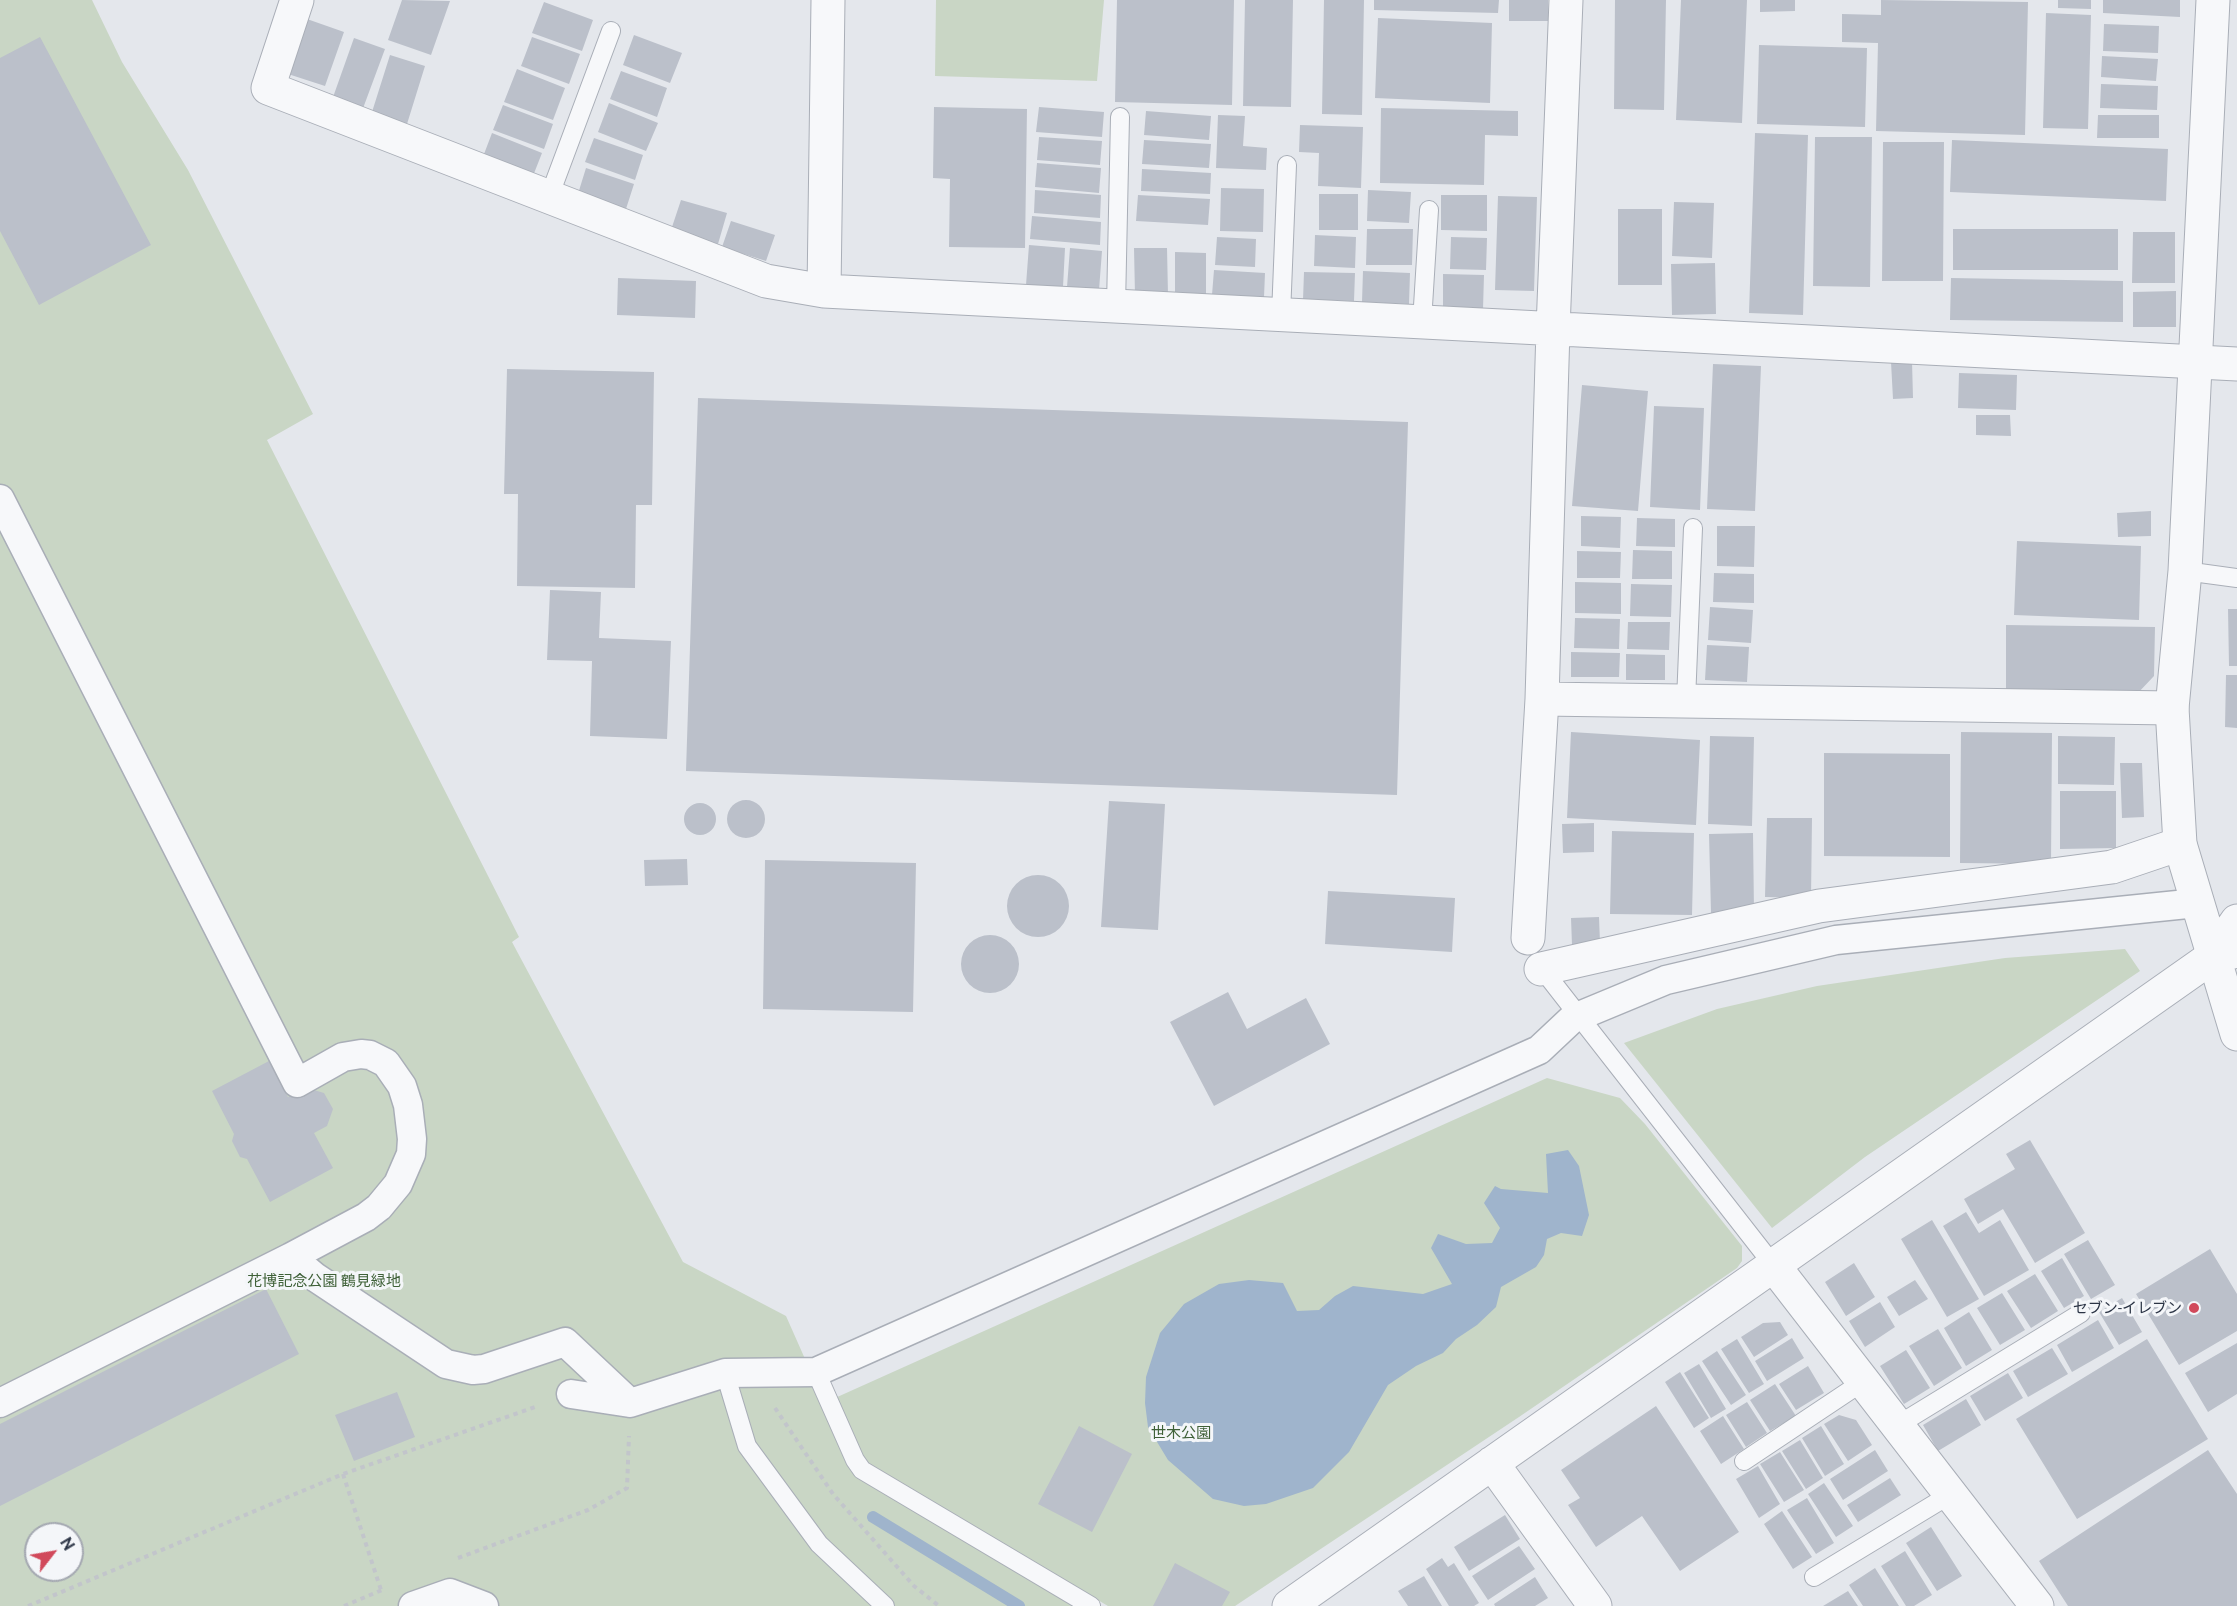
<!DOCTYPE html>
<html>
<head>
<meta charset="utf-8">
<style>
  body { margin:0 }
  #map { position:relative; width:2237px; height:1606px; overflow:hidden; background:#e4e7ec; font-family:Ubuntu,sans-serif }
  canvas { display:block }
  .north { position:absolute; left:24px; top:1522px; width:60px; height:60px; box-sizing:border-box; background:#f4f6f9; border:2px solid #a4a8b1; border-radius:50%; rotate:59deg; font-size:16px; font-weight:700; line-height:24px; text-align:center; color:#2b3445 }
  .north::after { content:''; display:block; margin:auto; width:21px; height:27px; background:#d1495b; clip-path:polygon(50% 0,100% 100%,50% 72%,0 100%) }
</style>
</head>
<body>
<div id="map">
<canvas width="2237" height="1606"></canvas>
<div class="north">N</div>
</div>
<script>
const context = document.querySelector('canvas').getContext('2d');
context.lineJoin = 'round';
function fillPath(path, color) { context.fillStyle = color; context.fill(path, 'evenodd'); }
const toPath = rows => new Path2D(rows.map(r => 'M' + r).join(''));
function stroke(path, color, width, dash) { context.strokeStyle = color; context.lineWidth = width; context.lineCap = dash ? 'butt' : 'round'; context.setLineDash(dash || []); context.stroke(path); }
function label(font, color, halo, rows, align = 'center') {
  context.font = font + ' Ubuntu,"Noto Sans JP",sans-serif'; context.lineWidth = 6; context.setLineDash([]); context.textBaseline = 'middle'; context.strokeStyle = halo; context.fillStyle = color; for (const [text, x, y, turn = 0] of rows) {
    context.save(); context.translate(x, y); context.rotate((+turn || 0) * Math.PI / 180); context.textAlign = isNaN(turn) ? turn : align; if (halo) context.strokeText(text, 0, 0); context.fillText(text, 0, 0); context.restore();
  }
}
const green = toPath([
  [0,0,92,0,122,62,188,170,313,414,267,440,519,937,512,942,683,1262,786,1316,856,1474,1083,1606,0,1606],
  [36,1534,72,1534,72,1570,36,1570],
  [936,0,1104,0,1097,81,935,76],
  [2125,949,2140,971,1865,1157,1772,1228,1624,1043,1717,1009,1817,986,2005,958],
  [1547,1078,1620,1098,1645,1124,1742,1246,1742,1261,1737,1268,1519,1417,1235,1606,1108,1606,868,1465,862,1458,835,1398]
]);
const water = toPath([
  [1568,1150,1579,1166,1589,1215,1582,1236,1561,1233,1547,1239,1544,1255,1536,1267,1501,1287,1496,1307,1477,1325,1456,1339,1443,1353,1416,1366,1388,1385,1349,1452,1313,1488,1266,1504,1244,1506,1213,1499,1168,1460,1148,1427,1145,1403,1146,1377,1160,1333,1184,1304,1219,1284,1249,1280,1283,1283,1297,1311,1319,1310,1335,1296,1353,1286,1423,1294,1452,1284,1431,1248,1438,1234,1466,1244,1492,1243,1500,1228,1484,1203,1495,1186,1501,1189,1548,1193,1546,1154]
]);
const stream = toPath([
  [873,1517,1019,1606]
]);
const building = toPath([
  [402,0,450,1,431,55,388,40],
  [1117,0,1234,0,1232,105,1115,102],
  [1245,0,1293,0,1291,107,1243,106],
  [1324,0,1364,0,1362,115,1322,114],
  [1374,0,1499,0,1498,13,1374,10],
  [1509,0,1548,0,1548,21,1509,21],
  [1615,0,1666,0,1664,110,1614,109],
  [1681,0,1747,0,1742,123,1676,120],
  [1760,0,1795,0,1795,11,1760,12],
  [1881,0,2028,2,2025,135,1876,131,1878,43,1842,42,1842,14,1881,15],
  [2058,0,2091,0,2091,9,2058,8],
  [2103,0,2180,0,2180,17,2103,13],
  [544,2,593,20,582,51,532,33],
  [2046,13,2091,15,2088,129,2043,128],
  [1378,18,1492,23,1490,103,1375,98],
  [307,19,344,32,325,86,288,74],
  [2104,24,2159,26,2158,53,2103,51],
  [634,35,682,53,670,83,623,65],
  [40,37,151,245,39,305,0,231,0,58],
  [532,37,580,54,569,84,521,66],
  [354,38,385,49,362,111,332,100],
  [1759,45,1867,48,1865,127,1757,124],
  [390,55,425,66,407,124,372,112],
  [2102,56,2158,59,2156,81,2101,77],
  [517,69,565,88,553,120,504,102],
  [621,71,667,88,657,117,610,99],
  [2101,84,2158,86,2157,110,2100,108],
  [609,103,658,123,646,151,598,132],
  [503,105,553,124,544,149,493,130],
  [934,107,1027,109,1025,248,949,247,950,179,933,178],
  [1039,107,1104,112,1102,137,1036,132],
  [1381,108,1518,111,1518,136,1485,135,1484,185,1380,183],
  [1146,111,1211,116,1209,140,1144,135],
  [1218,115,1245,116,1243,146,1267,148,1266,170,1216,168],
  [2098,115,2159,115,2159,138,2097,138],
  [1300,125,1363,127,1361,188,1318,186,1319,153,1299,152],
  [492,133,542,153,531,181,481,162],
  [1755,133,1808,135,1803,315,1749,313],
  [1039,137,1102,141,1100,165,1037,160],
  [1815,137,1872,137,1870,287,1813,286],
  [594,138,643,155,635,180,585,162],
  [1144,140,1211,144,1209,168,1142,164],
  [1952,140,2168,149,2166,201,1950,192],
  [1883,142,1944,142,1943,281,1882,281],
  [1037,163,1101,168,1099,193,1035,187],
  [586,168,634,184,625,212,577,197],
  [1142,169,1211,173,1210,194,1141,191],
  [1221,188,1264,189,1263,232,1220,231],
  [1035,190,1101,195,1100,218,1034,213],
  [1368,190,1411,192,1409,223,1367,221],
  [1319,194,1358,194,1358,230,1319,230],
  [1138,195,1210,199,1208,225,1136,221],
  [1441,195,1487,195,1487,231,1441,230],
  [1498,196,1537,197,1534,291,1495,290],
  [681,200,727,213,718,244,671,230],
  [1674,202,1714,203,1712,258,1672,256],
  [1618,209,1662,209,1662,285,1618,285],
  [1032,216,1101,222,1100,245,1030,239],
  [731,221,775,235,766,261,722,247],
  [1367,229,1413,229,1412,265,1366,265],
  [1953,229,2118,229,2118,270,1953,270],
  [2133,232,2175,232,2175,283,2132,283],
  [1315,235,1356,237,1355,268,1314,266],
  [1217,237,1256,239,1255,267,1215,265],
  [1451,237,1487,238,1486,270,1450,269],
  [1029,245,1065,248,1063,287,1026,285],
  [1070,248,1102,251,1099,290,1067,287],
  [1134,248,1167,248,1168,295,1135,295],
  [1175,252,1206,253,1206,296,1175,296],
  [1715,263,1716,314,1672,315,1671,264],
  [1214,270,1265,273,1264,297,1212,295],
  [1363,271,1410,273,1409,304,1362,302],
  [1304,272,1355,273,1354,301,1303,300],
  [1443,274,1484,275,1483,309,1443,308],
  [618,278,696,281,695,318,617,315],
  [1951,278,2123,281,2123,322,1950,320],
  [2176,291,2176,327,2133,327,2133,292],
  [1912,361,1913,398,1893,399,1891,362],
  [1713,364,1761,366,1755,511,1707,509],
  [507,369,654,372,652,505,636,505,635,588,517,586,518,494,504,494],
  [1959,373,2017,375,2016,410,1958,408],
  [1582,385,1648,391,1638,511,1572,506],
  [698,398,1408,422,1397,795,686,771],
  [1654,406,1704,408,1700,510,1650,507],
  [1976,415,2010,415,2011,436,1976,435],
  [2151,511,2151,536,2118,537,2117,513],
  [1581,516,1621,517,1620,548,1581,546],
  [1637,518,1675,519,1675,547,1636,546],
  [1717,526,1755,526,1754,567,1717,566],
  [2017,541,2141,546,2139,620,2014,615],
  [1633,550,1672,551,1672,579,1632,579],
  [1577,551,1621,552,1620,578,1577,578],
  [1714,573,1754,574,1754,603,1713,602],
  [1575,582,1621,583,1621,614,1575,613],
  [1631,584,1672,585,1671,617,1630,616],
  [550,590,601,592,599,638,671,641,667,739,590,736,592,661,547,660],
  [1710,607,1753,610,1751,643,1708,640],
  [2228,609,2237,609,2237,666,2229,666],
  [1575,618,1620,619,1619,649,1574,648],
  [1628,622,1670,622,1669,650,1627,649],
  [2006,625,2155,627,2154,676,2137,694,2006,692],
  [1707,645,1749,647,1747,682,1705,680],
  [1571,652,1620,653,1619,677,1571,677],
  [1626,654,1665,655,1665,680,1626,680],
  [2226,675,2237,675,2237,728,2225,727],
  [1571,732,1700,740,1696,825,1567,818],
  [1961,732,2052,733,2051,864,1960,863],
  [1710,736,1754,737,1752,826,1708,824],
  [2058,736,2115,737,2114,785,2058,784],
  [1824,753,1950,754,1950,857,1824,856],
  [2120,763,2142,763,2144,817,2122,818],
  [2060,791,2116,791,2116,848,2060,849],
  '727 819a19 19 0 1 1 38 0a19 19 0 1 1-38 0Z',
  [1109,801,1165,804,1158,930,1101,927],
  '684 819a16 16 0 1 1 32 0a16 16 0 1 1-32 0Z',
  [1767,818,1812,818,1811,898,1765,897],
  [1594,823,1594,852,1563,853,1562,824],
  [1612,831,1694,833,1692,915,1610,914],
  [1753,833,1754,912,1711,913,1709,834],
  [687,859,688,885,645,886,644,860],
  [765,860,916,863,913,1012,763,1009],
  '1007 906a31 31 0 1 1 62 0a31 31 0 1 1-62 0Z',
  [1328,891,1455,898,1452,952,1325,944],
  [1599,917,1600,943,1572,945,1571,918],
  '961 964a29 29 0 1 1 58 0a29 29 0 1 1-58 0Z',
  [1228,992,1247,1029,1306,998,1330,1044,1214,1106,1170,1022],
  [269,1061,288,1097,307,1088,324,1093,333,1109,327,1126,314,1133,333,1168,270,1202,247,1159,240,1157,232,1141,234,1134,212,1091],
  [2030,1140,2085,1233,2035,1263,2003,1209,1978,1224,1964,1199,2015,1169,2006,1154],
  [1966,1212,1979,1233,2000,1220,2029,1270,1984,1296,1943,1226],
  [1932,1220,1979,1299,1947,1317,1901,1239],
  [2088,1240,2115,1285,2091,1299,2064,1254],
  [2210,1249,2237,1294,2237,1331,2179,1365,2136,1294],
  [2062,1258,2084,1296,2064,1308,2041,1271],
  [1854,1263,1875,1297,1846,1316,1825,1282],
  [2035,1274,2058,1311,2031,1328,2007,1291],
  [1915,1280,1928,1299,1899,1316,1887,1297],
  [266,1289,299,1354,0,1506,0,1424],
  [2002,1293,2025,1330,2000,1345,1977,1308],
  [2122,1298,2142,1332,2119,1345,2099,1312],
  [1880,1302,1895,1327,1865,1347,1849,1321],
  [1969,1312,1992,1350,1966,1366,1944,1328],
  [2098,1320,2114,1348,2072,1372,2057,1345],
  [1780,1322,1788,1335,1754,1357,1741,1337,1763,1323],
  [1938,1329,1962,1368,1934,1386,1909,1346],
  [1792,1338,1804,1358,1767,1381,1755,1361],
  [1737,1339,1764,1384,1749,1393,1721,1349],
  [2147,1339,2208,1439,2077,1519,2016,1419],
  [2237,1343,2237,1394,2208,1412,2185,1373],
  [2052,1348,2068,1374,2028,1397,2013,1371],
  [1906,1350,1930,1388,1904,1404,1880,1366],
  [1717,1351,1746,1395,1731,1405,1702,1361],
  [1699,1364,1726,1409,1711,1418,1684,1373],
  [1808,1366,1824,1393,1796,1410,1779,1384],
  [1680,1372,1709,1418,1694,1428,1665,1382],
  [2008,1373,2023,1398,1985,1421,1970,1396],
  [1775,1384,1796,1416,1770,1431,1750,1400],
  [397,1392,415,1437,354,1461,335,1415],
  [1966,1399,1981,1425,1938,1451,1923,1425],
  [1747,1402,1767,1433,1746,1447,1726,1415],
  [1656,1406,1739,1532,1680,1571,1642,1516,1596,1547,1568,1505,1580,1498,1561,1470],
  [1839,1415,1856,1420,1872,1445,1848,1461,1824,1424],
  [1723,1416,1744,1449,1721,1464,1700,1431],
  [1079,1426,1132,1454,1092,1532,1038,1504],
  [1821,1426,1844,1464,1825,1476,1802,1438],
  [1800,1440,1823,1478,1806,1489,1782,1451],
  [1875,1450,1888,1471,1843,1500,1830,1479],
  [2208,1450,2237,1494,2237,1606,2068,1606,2039,1561],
  [1780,1452,1804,1490,1784,1502,1760,1464],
  [1758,1466,1780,1504,1759,1518,1736,1479],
  [1890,1478,1901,1495,1858,1522,1847,1505],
  [1824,1483,1853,1526,1836,1537,1808,1494],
  [1807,1498,1834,1543,1816,1554,1787,1510],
  [1782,1511,1812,1557,1793,1569,1764,1524],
  [1505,1515,1520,1539,1469,1571,1454,1547],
  [1931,1527,1962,1576,1937,1591,1906,1543],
  [1519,1546,1535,1569,1488,1600,1472,1576],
  [1905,1551,1932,1595,1914,1606,1906,1606,1881,1566],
  [1442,1558,1448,1567,1454,1563,1479,1603,1474,1606,1449,1606,1426,1569],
  [1175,1563,1230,1592,1222,1606,1153,1606],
  [1875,1568,1899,1606,1863,1606,1849,1585],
  [1424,1576,1442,1606,1408,1606,1398,1591],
  [1535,1577,1548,1598,1535,1606,1495,1606,1494,1604],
  [1848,1591,1858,1606,1823,1606]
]);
const path = toPath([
  [775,1408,833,1494,914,1586,939,1606],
  [343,1474,381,1590],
  [458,1558,588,1510,627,1488,629,1436],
  [28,1606,343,1474,538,1406],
  [344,1606,382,1590]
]);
const service = toPath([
  [549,197,611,31],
  [1116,306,1120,117],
  [1281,315,1287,165],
  [1422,322,1429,210],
  [2185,571,2237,578],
  [1686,701,1693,528],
  [1539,965,1774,1266],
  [816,1372,855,1460,862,1470,1091,1606],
  [725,1373,747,1446,819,1544,885,1606],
  [1898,1425,2081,1313],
  [1744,1461,1864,1381],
  [1814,1577,1951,1494]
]);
const pedestrian = toPath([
  [0,499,297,1083,343,1057,361,1054,370,1055,386,1063,402,1086,408,1105,412,1139,411,1154,398,1184,379,1207,366,1217,291,1257],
  [571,1394,630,1403,725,1373,816,1372,1539,1050,1572,1019,1666,980,1836,940,2197,903],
  [0,1403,291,1257,315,1277,446,1364,473,1370,484,1369,565,1342,630,1403],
  [413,1606,450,1593,484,1606]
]);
const minor = toPath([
  [297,0,268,88,766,281,824,291,2237,364],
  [824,291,828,0],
  [1542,699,2172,708],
  [1528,938,1542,699,1553,329,1566,0],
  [1541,969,1819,906,2112,867,2180,844],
  [1774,1266,2037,1606],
  [1492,1463,1595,1606],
  [1289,1606,2212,957,2237,951]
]);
const tertiary = toPath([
  [2213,0,2185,571,2172,708,2180,844,2237,1034],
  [2212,957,2237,921]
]);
const markers = [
  [2194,1308,6,"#d1495b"]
];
const parkNames = [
  ["花博記念公園 鶴見緑地",324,1281],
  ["世木公園",1181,1433]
];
const poiNames = [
  ["セブン-イレブン",2182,1308]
];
fillPath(green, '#c9d6c5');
fillPath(water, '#9fb4cc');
stroke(stream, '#9fb4cc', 12);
fillPath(building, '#bbc0ca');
stroke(service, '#a9aeb7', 20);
stroke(pedestrian, '#a9aeb7', 31);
stroke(minor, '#a9aeb7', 35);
stroke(tertiary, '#a9aeb7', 35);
stroke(path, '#c2c5cb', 4, [4.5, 4.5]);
stroke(service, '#f7f8fa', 18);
stroke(pedestrian, '#f7f8fa', 28);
stroke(minor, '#f7f8fa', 33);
stroke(tertiary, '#f7f8fa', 33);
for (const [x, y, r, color] of markers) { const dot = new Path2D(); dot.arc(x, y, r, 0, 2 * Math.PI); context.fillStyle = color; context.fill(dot); stroke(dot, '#f4f6f9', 2); }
label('15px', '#3f6138', '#f4f6f9', parkNames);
label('15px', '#2b3445', '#f4f6f9', poiNames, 'right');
</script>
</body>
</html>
